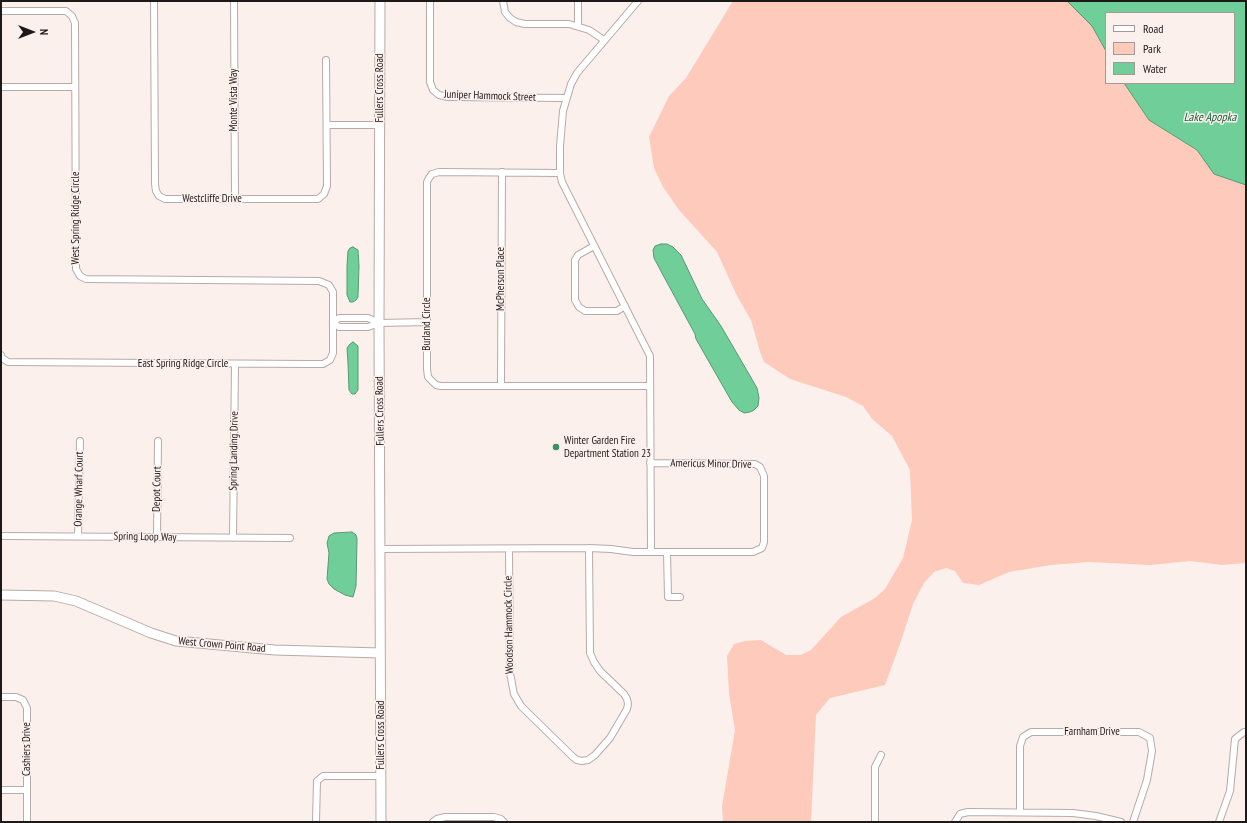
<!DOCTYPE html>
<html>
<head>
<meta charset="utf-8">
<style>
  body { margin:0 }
  #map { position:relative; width:1247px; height:823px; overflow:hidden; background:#fcf0ed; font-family:"PT Sans Narrow",sans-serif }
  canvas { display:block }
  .frame { position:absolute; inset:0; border:2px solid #1d1918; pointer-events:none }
  .legend { position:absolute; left:1105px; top:12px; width:130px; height:72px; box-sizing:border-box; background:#fcf0ed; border:1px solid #a39a98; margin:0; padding:5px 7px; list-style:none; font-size:12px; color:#1d1918 }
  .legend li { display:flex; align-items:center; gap:8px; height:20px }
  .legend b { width:20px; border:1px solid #a39a98 }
  .north { position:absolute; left:12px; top:12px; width:40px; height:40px; -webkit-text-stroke:3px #fcf0ed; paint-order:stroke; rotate:90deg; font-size:11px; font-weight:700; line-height:16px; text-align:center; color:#1d1918 }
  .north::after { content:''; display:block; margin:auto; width:14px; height:18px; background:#1d1918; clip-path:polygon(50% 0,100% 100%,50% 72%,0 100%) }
</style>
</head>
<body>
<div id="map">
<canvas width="1247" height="823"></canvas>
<div class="frame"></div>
<ul class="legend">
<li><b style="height:5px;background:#fff"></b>Road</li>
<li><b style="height:11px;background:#fecabc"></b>Park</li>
<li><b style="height:11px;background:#70cf99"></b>Water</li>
</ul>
<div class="north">N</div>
</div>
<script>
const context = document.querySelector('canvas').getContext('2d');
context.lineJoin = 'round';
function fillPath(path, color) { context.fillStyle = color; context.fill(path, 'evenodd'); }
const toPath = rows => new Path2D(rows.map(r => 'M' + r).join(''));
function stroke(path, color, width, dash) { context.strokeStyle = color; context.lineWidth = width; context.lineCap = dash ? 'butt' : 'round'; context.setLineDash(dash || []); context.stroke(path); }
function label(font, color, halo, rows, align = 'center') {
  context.font = font + ' "PT Sans Narrow",sans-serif'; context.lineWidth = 3; context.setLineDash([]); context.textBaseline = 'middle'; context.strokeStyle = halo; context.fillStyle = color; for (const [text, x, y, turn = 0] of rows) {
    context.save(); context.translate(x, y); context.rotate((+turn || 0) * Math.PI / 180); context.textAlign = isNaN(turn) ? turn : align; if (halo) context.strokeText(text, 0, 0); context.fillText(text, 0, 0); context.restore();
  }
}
const green = toPath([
  [733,1,1067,1,1092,26,1106,51,1106,83,1124,83,1149,120,1197,150,1214,174,1246,185,1246,563,1222,565,1190,561,1151,565,1088,562,1051,565,1009,572,979,585,963,583,955,571,946,568,934,572,924,583,913,604,901,641,885,685,830,698,816,715,811,822,723,822,722,806,735,730,729,694,727,656,734,644,745,641,761,640,786,655,801,655,811,650,841,617,875,598,885,589,903,558,912,520,910,470,892,436,872,419,863,406,846,397,790,379,764,362,760,352,751,320,737,296,717,252,679,210,663,187,654,168,649,137,669,96,686,78]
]);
const water = toPath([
  [1067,1,1246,1,1246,185,1214,174,1197,150,1149,120,1124,83,1234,83,1234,13,1106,13,1106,51,1092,26,1067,1],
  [661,244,667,244,673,247,681,255,702,299,721,326,757,388,759,398,758,406,754,410,750,412,744,413,739,410,732,402,696,339,695,334,663,275,654,258,653,250,655,246,661,244],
  [353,247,358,250,359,266,358,297,356,300,353,302,350,302,347,295,347,266,348,251,350,248,353,247],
  [353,342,358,346,358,390,355,394,352,394,349,390,348,363,347,348,350,344,353,342],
  [352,532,356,535,357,539,356,586,353,597,345,595,334,589,329,584,327,579,329,553,327,543,329,536,334,533,352,532]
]);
const street = toPath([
  [154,1,155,184,156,191,159,196,165,199,318,199,324,194,327,186,326,60],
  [234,1,235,199],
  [430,1,430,82,433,90,439,95,448,97,566,98],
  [503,1,505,12,510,18,516,22,525,24,569,24,589,30,604,40],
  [638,1,577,73,571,84,563,111,560,146,560,173,562,182,650,356,651,552],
  [1,11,66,11,72,16,75,23,76,269,80,276,86,279,319,281,329,285,333,292,333,353,330,360,323,364,309,364,8,362,2,358,1,355],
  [578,26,578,1],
  [1,87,75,87],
  [327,125,380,125],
  [560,173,439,172,432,174,429,178,427,182,427,369,428,377,436,385,441,386,650,386],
  [594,246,578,255,575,260,575,300,579,307,585,311,617,311,625,306],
  [333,322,339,327,368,327,379,323,427,322],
  [333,322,339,318,368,318,379,323],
  [501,386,502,172],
  [1,536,290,538],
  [78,536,80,441],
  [157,537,158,441],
  [233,538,235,364],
  [380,549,589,548,611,549,633,552,753,552,762,548,764,542,764,476,760,467,755,464,650,463],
  [509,549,510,673,514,694,521,706,573,757,577,760,582,761,588,760,595,755,610,738,627,709,628,704,627,699,624,694,600,671,594,662,590,653,589,548],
  [667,552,668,597,680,597],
  [1,697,16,697,23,700,27,708,27,822],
  [1,790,27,790],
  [1020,812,1020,746,1023,737,1031,732,1139,732,1150,738,1152,751,1147,780,1133,822],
  [316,822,317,781,323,776,381,776],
  [433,822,437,819,445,817,494,817,501,819,504,822],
  [875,822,875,767,881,755],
  [955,822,960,814,968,812,1073,813,1096,816,1121,822],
  [1219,822,1230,791,1235,739,1244,732,1246,732]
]);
const secondary = toPath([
  [380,1,379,323,381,822],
  [1,595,54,596,76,601,151,633,176,641,275,650,380,653]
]);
const markers = [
  [556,447,4,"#3c9164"]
];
const streetNames = [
  ["Fullers Cross Road",380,88,-90],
  ["Juniper Hammock Street",490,96,2],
  ["Monte Vista Way",234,100,-90],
  ["Westcliffe Drive",212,199],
  ["West Spring Ridge Circle",76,218,-90],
  ["McPherson Place",501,279,-90],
  ["Burland Circle",427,324,-90],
  ["East Spring Ridge Circle",183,364],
  ["Fullers Cross Road",380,411,-91],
  ["Spring Landing Drive",234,451,-89],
  ["Americus Minor Drive",711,464,1],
  ["Orange Wharf Court",79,489,-89],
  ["Depot Court",157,489,-89],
  ["Spring Loop Way",145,537,1],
  ["Woodson Hammock Circle",509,625,-91],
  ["West Crown Point Road",222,645,5],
  ["Farnham Drive",1092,732],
  ["Fullers Cross Road",381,735,-90],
  ["Cashiers Drive",27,749,-90]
];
const poiNames = [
  ["Winter Garden Fire",564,441],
  ["Department Station 23",564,454]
];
const waterNames = [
  ["Lake Apopka",1210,118]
];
fillPath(green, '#fecabc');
fillPath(water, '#70cf99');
stroke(water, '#579872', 1);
stroke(street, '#b6aba8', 8);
stroke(secondary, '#b6aba8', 11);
stroke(street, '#fff', 6);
stroke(secondary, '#fff', 9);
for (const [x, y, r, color] of markers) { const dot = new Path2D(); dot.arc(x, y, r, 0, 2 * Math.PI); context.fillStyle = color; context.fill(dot); stroke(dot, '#fcf0ed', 1.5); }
label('11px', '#1d1918', '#fcf0ed', streetNames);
label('11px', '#1d1918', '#fcf0ed', poiNames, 'left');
label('italic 12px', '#1b613e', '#fcf0ed', waterNames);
</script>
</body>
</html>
